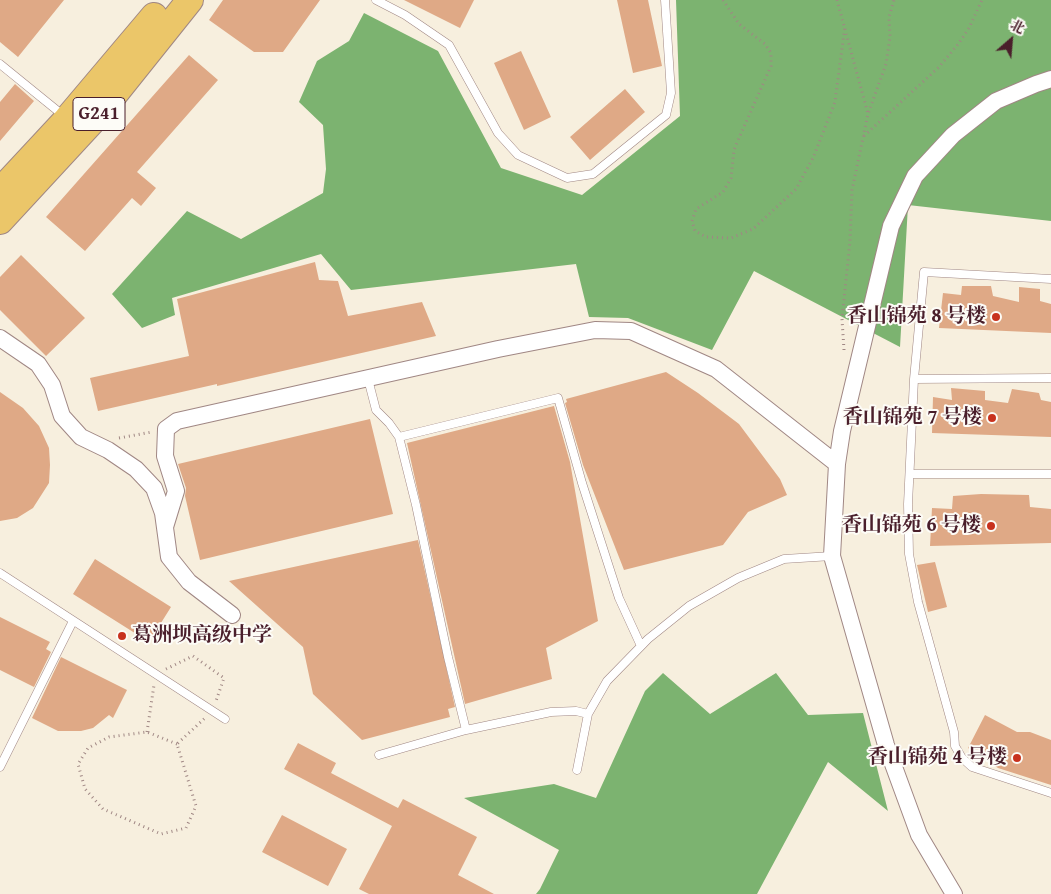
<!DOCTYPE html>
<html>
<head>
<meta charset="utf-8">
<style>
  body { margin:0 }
  #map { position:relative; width:1051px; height:894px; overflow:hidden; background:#f7efde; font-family:"Gentium Book Plus","Noto Serif SC",serif }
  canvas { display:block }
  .north { position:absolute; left:986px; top:15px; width:50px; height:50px; -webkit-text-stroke:4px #fdfcf7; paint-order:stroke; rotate:27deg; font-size:14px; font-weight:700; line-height:20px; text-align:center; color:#4a1f2b }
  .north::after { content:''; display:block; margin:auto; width:18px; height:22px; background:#4a1f2b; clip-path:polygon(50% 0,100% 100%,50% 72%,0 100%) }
</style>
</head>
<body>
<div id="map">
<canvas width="1051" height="894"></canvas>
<div class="north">北</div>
</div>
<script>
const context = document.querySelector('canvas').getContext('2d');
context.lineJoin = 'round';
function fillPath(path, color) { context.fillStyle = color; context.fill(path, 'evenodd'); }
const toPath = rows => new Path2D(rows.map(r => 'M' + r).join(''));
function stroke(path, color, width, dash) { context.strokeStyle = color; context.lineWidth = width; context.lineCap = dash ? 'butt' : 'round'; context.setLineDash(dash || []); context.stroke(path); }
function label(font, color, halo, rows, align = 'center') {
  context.font = font + ' "Gentium Book Plus","Noto Serif SC",serif'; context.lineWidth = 4; context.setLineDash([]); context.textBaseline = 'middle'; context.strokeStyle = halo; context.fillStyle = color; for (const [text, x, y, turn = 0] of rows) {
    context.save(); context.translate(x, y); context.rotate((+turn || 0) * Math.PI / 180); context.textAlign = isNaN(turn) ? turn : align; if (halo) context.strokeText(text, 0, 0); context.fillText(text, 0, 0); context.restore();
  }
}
const forest = toPath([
  [676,0,1051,0,1051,221,908,205,900,347,754,271,712,350,628,318,589,317,576,264,351,290,321,254,172,298,175,315,142,328,112,294,187,211,241,239,323,193,326,169,323,125,299,102,317,61,349,41,364,13,438,51,501,168,582,195,680,116],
  [663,673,710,714,776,673,808,715,863,713,888,811,828,762,757,894,536,894,540,889,559,850,464,798,554,784,596,798,645,691]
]);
const building = toPath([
  [0,0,64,0,18,57,0,42],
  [223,0,320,0,283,52,254,52,209,20],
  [404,0,474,0,460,28],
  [617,0,648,0,662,66,633,73],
  [521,51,551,117,524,130,494,63],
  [189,55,218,80,137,172,156,188,141,206,132,198,85,251,46,217],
  [15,84,34,101,0,141,0,102],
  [625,89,645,112,590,160,570,137],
  [21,255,85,318,46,356,0,310,0,277],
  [315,262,319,280,338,281,348,316,422,302,436,336,217,386,217,384,98,411,90,378,189,356,177,299],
  [962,286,991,286,993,296,1019,302,1019,287,1040,289,1040,301,1051,304,1051,333,939,328,943,293,961,295],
  [666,372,698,393,739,424,780,479,787,495,748,512,723,545,624,570,583,465,565,403,567,402,566,399],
  [951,388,985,391,985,400,1008,403,1012,389,1039,393,1041,400,1051,402,1051,437,932,433,933,397,952,400],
  [0,392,23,408,39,426,49,448,50,465,49,483,33,508,17,518,0,521],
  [554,406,570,462,598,621,546,648,552,679,465,704,407,443],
  [370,419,393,514,200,560,185,496,186,488,178,464],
  [981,494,1029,495,1030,507,1051,509,1051,543,930,546,932,508,952,509,953,496],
  [418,540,455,707,448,709,450,717,362,740,313,694,303,647,229,581],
  [95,559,171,607,149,642,73,594],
  [935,562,947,607,928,612,917,565],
  [0,617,50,642,46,649,51,652,34,687,0,670],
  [61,657,127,690,113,718,109,715,93,728,81,731,58,731,32,718],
  [985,715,1017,732,1030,732,1051,740,1051,785,998,768,968,748],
  [298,743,336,763,331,773,398,808,403,799,477,837,458,875,494,894,369,894,359,889,392,826,284,769],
  [282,815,347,849,328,886,262,852]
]);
const path = toPath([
  [723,0,739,24,765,44,771,53,771,66,739,138,734,150,731,178,723,192,696,209,692,221,695,231,706,237,731,238,753,229,796,189,813,158,835,102,845,26],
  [837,0,868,114],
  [864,136,939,67,959,43,969,28,982,0],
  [844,350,842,319,850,241,852,190,868,114,886,64,890,37,889,17,894,0],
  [119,438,152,432],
  [166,669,193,656,224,678,216,701],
  [147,732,154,685],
  [177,744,147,732,109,737,88,748,78,764,85,789,103,809,161,834,186,828,196,806,177,744,205,718]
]);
const service = toPath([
  [376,0,405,15,449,45,498,133,518,155,567,178,593,174,666,115,671,93,665,0],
  [0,64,64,116],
  [1051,378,914,379,908,504,909,554,918,602,954,732,955,746,962,758,972,767,1051,793],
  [368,379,376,410,389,423,399,437,416,505,448,657,466,730],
  [914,379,924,272,1051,279],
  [399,437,558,398,582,483,619,598,641,646],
  [910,474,1051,474],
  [0,573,225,719],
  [379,755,466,730,551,712,576,711,588,714],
  [0,767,73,621],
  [577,770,588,714,607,681,648,639,689,606,738,578,784,559,832,556]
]);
const minor = toPath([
  [0,338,38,364,52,385,62,416,81,437,108,450,136,469,154,488,163,513,169,557,189,582,232,615],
  [165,527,176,491,165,456,166,429,177,421,498,349,595,330,631,331,716,369,837,464],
  [954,894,919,835,886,745,832,556,837,464,842,431,891,226,915,176,953,135,996,101,1036,84,1051,79]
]);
const trunk = toPath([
  [0,191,67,119,154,16],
  [0,221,98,115,190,0]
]);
const markers = [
  [996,317,5,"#c8321e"],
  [992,418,5,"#c8321e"],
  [991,526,5,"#c8321e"],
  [122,636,5,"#c8321e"],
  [1017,758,5,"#c8321e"]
];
const shields = [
  [99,114,52]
];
const shieldNames = [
  ["G241",99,114]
];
const poiNames = [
  ["香山锦苑 8 号楼",986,317],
  ["香山锦苑 7 号楼",982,418],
  ["香山锦苑 6 号楼",981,526],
  ["葛洲坝高级中学",132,636,"left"],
  ["香山锦苑 4 号楼",1007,758]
];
fillPath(forest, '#7cb370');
fillPath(building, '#dfa986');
stroke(service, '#a08784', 9);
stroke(minor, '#a08784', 18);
stroke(trunk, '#a08784', 28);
stroke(path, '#a08784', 3, [1, 4]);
stroke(service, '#fff', 8);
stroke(minor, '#fff', 16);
stroke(trunk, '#ebc669', 26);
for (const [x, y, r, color] of markers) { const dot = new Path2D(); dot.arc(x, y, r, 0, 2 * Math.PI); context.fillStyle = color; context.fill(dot); stroke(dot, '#fdfcf7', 2); }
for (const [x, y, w] of shields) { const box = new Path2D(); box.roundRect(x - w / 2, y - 16.5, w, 33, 4); context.fillStyle = '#fdfcf7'; context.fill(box); stroke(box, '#4a1f2b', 1); }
label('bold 19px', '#4a1f2b', null, shieldNames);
label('bold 20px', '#4a1f2b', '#fdfcf7', poiNames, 'right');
</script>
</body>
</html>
